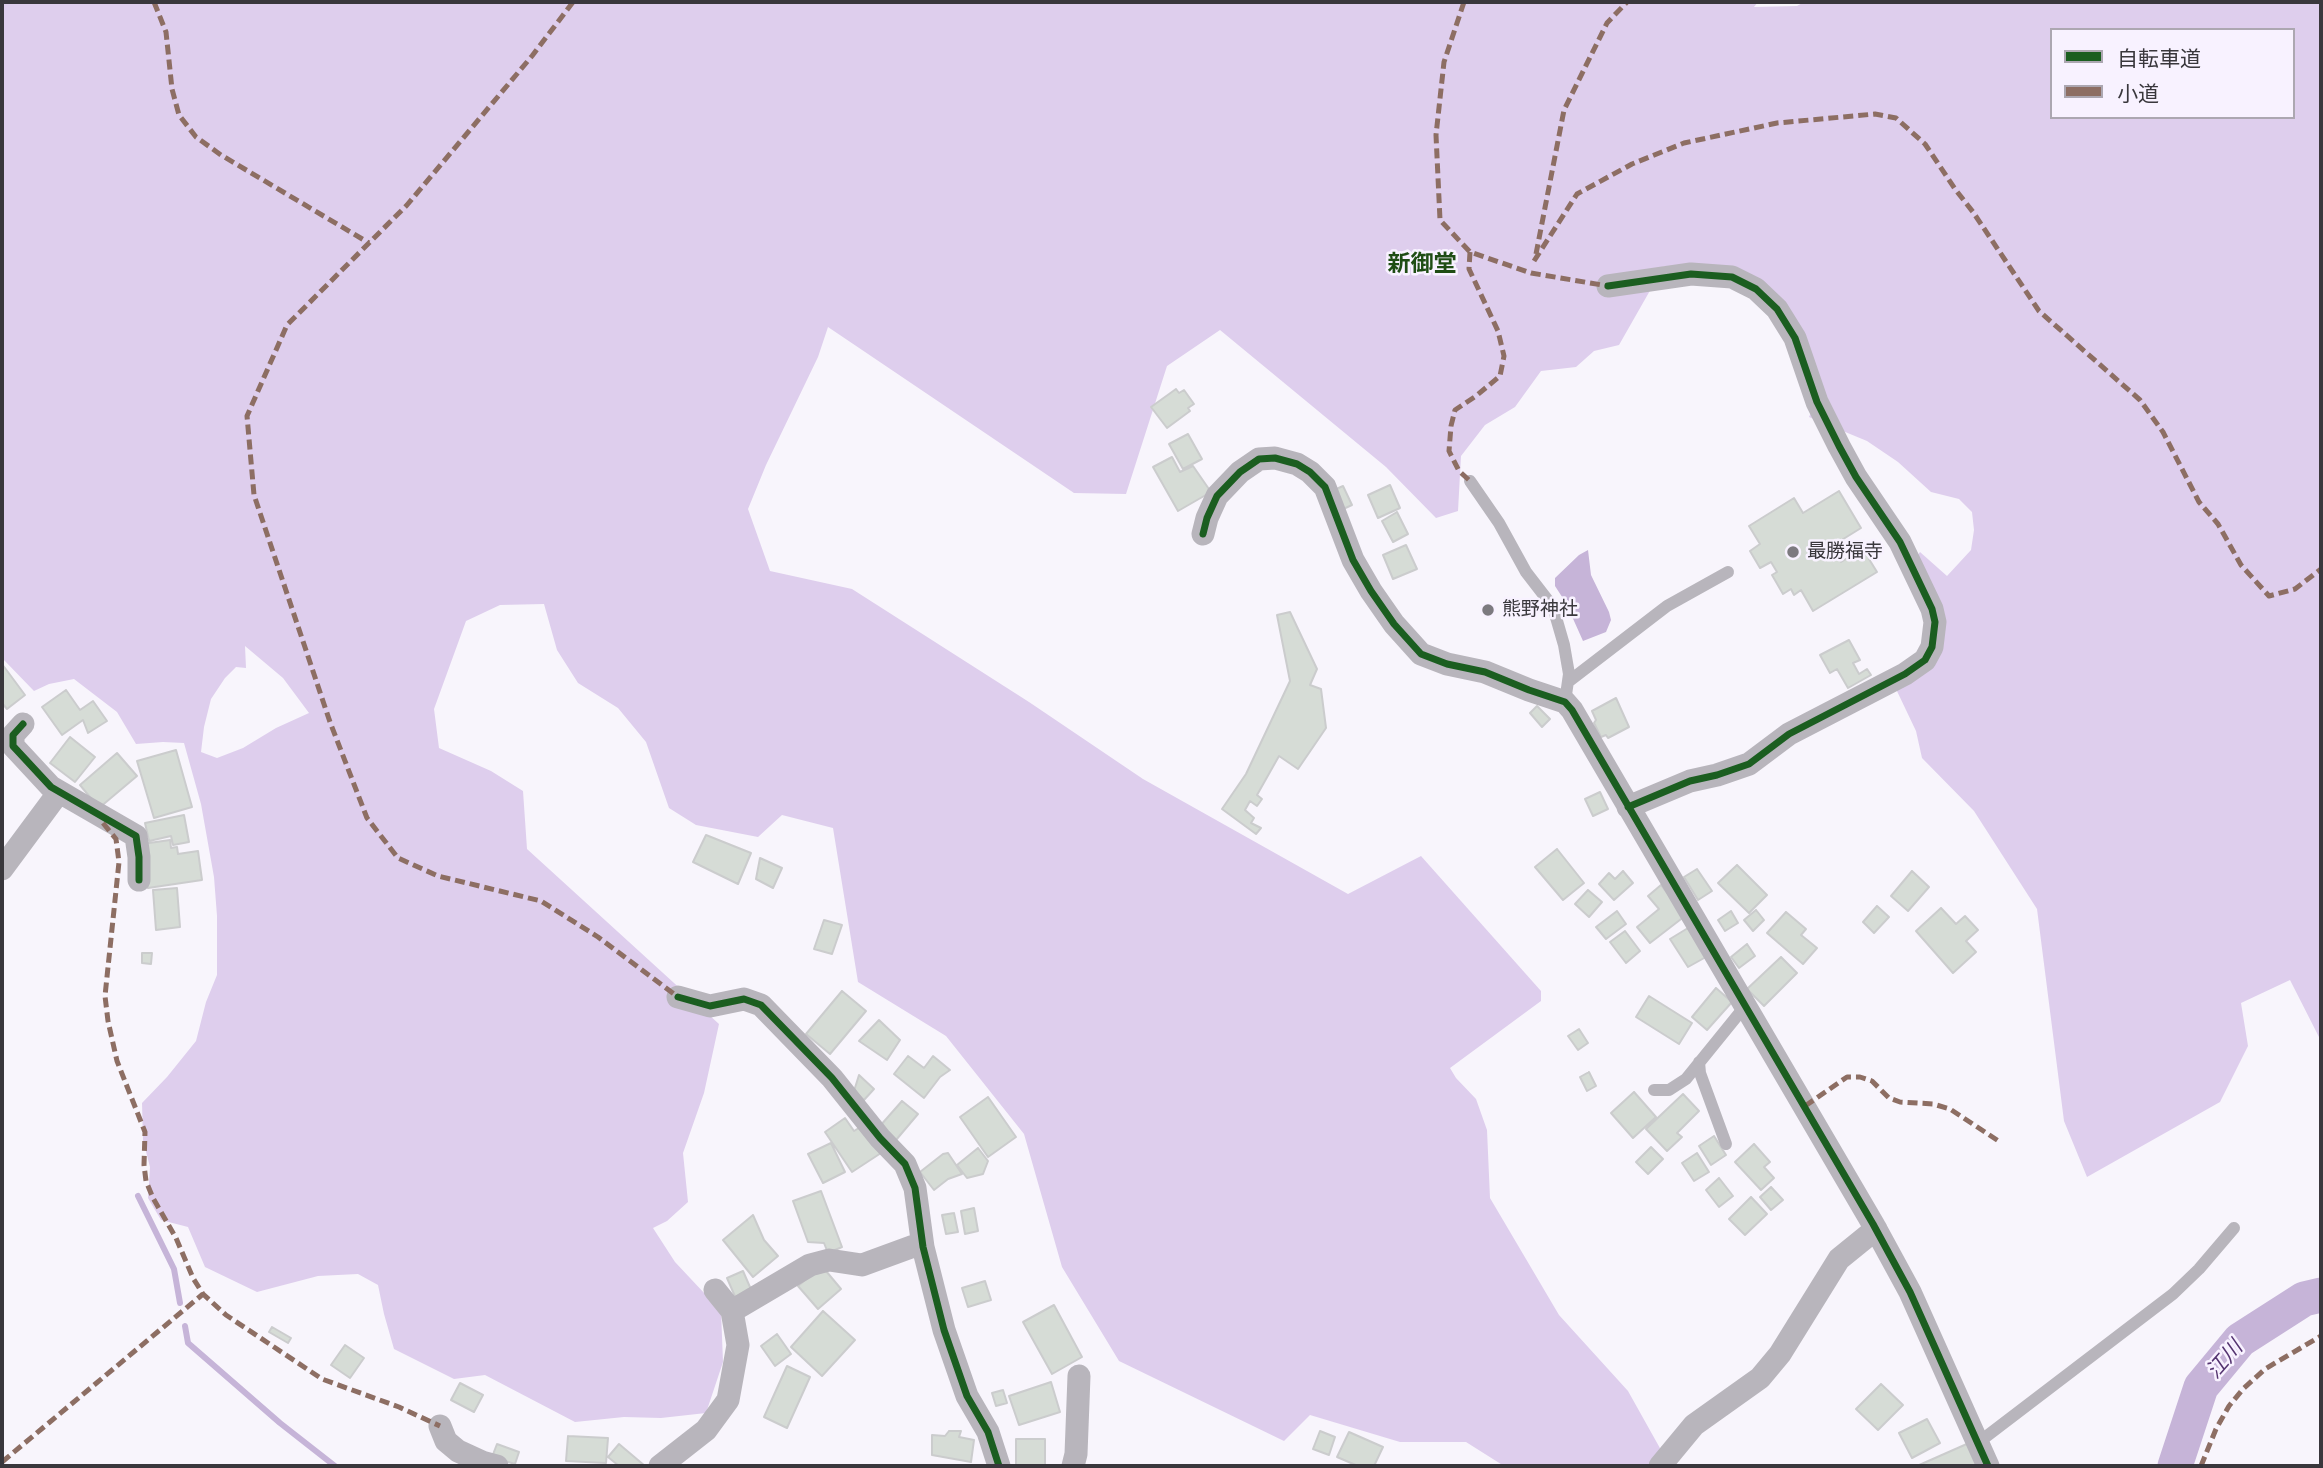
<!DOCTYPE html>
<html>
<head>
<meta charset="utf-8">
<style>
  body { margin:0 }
  #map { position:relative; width:2323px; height:1468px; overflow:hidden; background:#f8f5fc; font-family:Helvetica,"Noto Sans JP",sans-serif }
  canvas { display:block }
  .frame { position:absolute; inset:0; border:4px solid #39373c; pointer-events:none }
  .legend { position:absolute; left:2050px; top:28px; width:245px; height:91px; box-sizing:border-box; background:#f8f2ff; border:2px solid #aca7b1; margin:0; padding:9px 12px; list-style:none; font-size:21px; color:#39373c }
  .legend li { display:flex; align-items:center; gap:14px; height:35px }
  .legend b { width:35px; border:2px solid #aca7b1 }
</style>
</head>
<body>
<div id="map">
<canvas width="2323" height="1468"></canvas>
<div class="frame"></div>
<ul class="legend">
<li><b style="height:9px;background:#1b5e20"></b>自転車道</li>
<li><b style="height:9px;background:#8d6e63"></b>小道</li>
</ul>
</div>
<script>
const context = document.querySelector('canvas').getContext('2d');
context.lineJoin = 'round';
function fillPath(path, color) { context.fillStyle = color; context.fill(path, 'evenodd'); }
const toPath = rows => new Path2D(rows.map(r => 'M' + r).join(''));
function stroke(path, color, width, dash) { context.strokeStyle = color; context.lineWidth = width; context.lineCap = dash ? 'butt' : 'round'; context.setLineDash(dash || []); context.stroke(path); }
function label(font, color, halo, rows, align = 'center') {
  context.font = font + ' Helvetica,"Noto Sans JP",sans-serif'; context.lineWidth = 5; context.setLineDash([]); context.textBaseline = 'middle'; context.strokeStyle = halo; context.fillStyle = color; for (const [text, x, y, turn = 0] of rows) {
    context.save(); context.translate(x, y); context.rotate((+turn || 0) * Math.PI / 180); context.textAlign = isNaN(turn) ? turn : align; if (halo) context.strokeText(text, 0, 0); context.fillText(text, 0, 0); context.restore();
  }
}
const forest = toPath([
  [2,2,1758,2,1754,7,1797,6,1804,2,2321,2,2321,1041,2290,980,2241,1003,2248,1046,2220,1102,2087,1177,2064,1121,2037,909,1974,811,1922,758,1916,731,1896,689,1934,661,1917,556,1920,552,1947,576,1971,550,1974,530,1972,512,1959,499,1931,492,1898,462,1867,441,1809,417,1819,396,1803,330,1731,273,1664,266,1619,345,1594,351,1576,367,1541,371,1515,407,1485,425,1461,456,1458,511,1436,518,1386,467,1220,330,1167,366,1126,494,1074,493,828,327,818,357,766,465,748,509,770,571,852,589,1029,702,1143,779,1348,894,1421,856,1541,991,1541,1001,1450,1068,1456,1078,1476,1099,1487,1130,1490,1198,1559,1315,1628,1391,1661,1450,1647,1466,1504,1466,1466,1442,1400,1442,1310,1415,1284,1441,1119,1361,1062,1267,1024,1134,946,1036,858,982,833,828,782,815,758,837,696,825,669,808,646,742,618,708,578,683,557,650,544,604,500,605,466,621,434,709,439,748,491,771,523,791,527,849,719,1024,704,1093,683,1153,688,1202,667,1221,653,1228,675,1262,721,1311,723,1362,706,1413,661,1418,624,1417,575,1422,485,1375,454,1379,394,1349,384,1314,378,1285,358,1274,318,1276,257,1292,205,1267,188,1227,161,1220,148,1198,150,1167,143,1140,142,1103,167,1077,196,1041,206,1002,217,975,217,916,214,877,201,804,184,743,163,742,136,744,117,712,74,679,49,684,34,691,2,658],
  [2052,30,2293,30,2293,117,2052,117],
  [245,646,283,678,309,713,276,728,243,748,217,758,201,752,204,727,211,699,225,678,236,667,246,668]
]);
const water = toPath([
  [1588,550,1591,575,1609,612,1611,620,1606,632,1583,641,1566,603,1555,586,1555,578,1579,555]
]);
const stream = toPath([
  [138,1196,174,1269,180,1303],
  [185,1326,188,1343,280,1423,335,1466]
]);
const river = toPath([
  [2175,1466,2201,1387,2240,1340,2304,1299,2321,1295]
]);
const building = toPath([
  [1176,389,1179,393,1184,390,1194,404,1188,408,1190,411,1167,428,1151,407,1176,389],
  [1188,434,1202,459,1183,469,1169,444,1188,434],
  [1172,457,1180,472,1193,466,1211,492,1178,511,1153,467,1172,457],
  [1390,485,1400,508,1378,518,1368,495,1390,485],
  [1343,486,1352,505,1341,510,1332,491,1343,486],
  [1839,491,1861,528,1832,546,1841,562,1872,543,1878,554,1869,559,1877,572,1813,611,1801,590,1794,595,1791,589,1783,594,1772,575,1777,572,1771,562,1760,568,1750,551,1760,544,1749,526,1794,498,1803,513,1839,491],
  [1397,512,1408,534,1393,542,1382,521,1397,512],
  [1406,545,1417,569,1393,579,1383,555,1406,545],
  [1290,612,1317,669,1310,685,1321,689,1326,728,1298,769,1279,756,1257,795,1262,799,1257,806,1250,801,1245,810,1254,818,1251,823,1261,828,1256,834,1222,809,1246,774,1290,681,1277,615,1290,612],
  [1849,640,1860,660,1853,663,1859,674,1867,669,1871,675,1848,688,1837,669,1830,673,1820,655,1849,640],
  [2,664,25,695,7,709,2,703,2,664],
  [66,690,80,710,93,701,107,721,88,733,83,720,62,735,42,707,66,690],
  [1616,698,1629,727,1608,738,1606,735,1601,737,1594,723,1596,720,1592,711,1616,698],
  [1537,706,1550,719,1542,727,1530,713,1537,706],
  [70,737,95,757,75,782,50,763,70,737],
  [176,750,192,807,154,818,137,761,176,750],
  [117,753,137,776,99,808,80,785,117,753],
  [1600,792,1608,809,1593,816,1585,799,1600,792],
  [184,815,189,842,173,845,171,836,149,841,145,823,184,815],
  [706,835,751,853,738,884,693,862,706,835],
  [170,840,171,848,177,847,178,854,198,851,202,880,148,888,142,844,170,840],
  [1557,849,1584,883,1563,900,1535,867,1557,849],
  [760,858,782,868,773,888,756,879,760,858],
  [1737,865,1767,895,1749,913,1718,883,1737,865],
  [1697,869,1712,891,1698,900,1684,877,1697,869],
  [1623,871,1633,883,1614,900,1599,884,1609,873,1615,879,1623,871],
  [1912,871,1929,887,1908,911,1891,896,1912,871],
  [1661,885,1685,916,1650,943,1637,927,1659,909,1648,896,1661,885],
  [177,888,180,927,156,930,153,890,177,888],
  [1588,890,1602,902,1589,917,1575,904,1588,890],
  [1877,906,1889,917,1874,933,1863,922,1877,906],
  [1941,908,1956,924,1965,916,1978,930,1966,941,1976,952,1953,973,1916,931,1941,908],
  [1756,910,1764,920,1753,931,1744,920,1756,910],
  [1617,911,1626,924,1606,939,1596,927,1617,911],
  [1731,911,1738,923,1725,931,1718,920,1731,911],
  [1786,912,1806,929,1801,935,1817,948,1803,964,1767,933,1786,912],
  [824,920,842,925,832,954,814,949,824,920],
  [1688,928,1706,957,1688,967,1670,939,1688,928],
  [1625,931,1640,951,1626,963,1610,942,1625,931],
  [1747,944,1755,956,1739,968,1731,957,1747,944],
  [142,953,152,953,151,964,142,963,142,953],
  [1781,957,1797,973,1764,1006,1747,989,1781,957],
  [1716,988,1732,1002,1707,1030,1692,1017,1716,988],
  [842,991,866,1011,830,1054,806,1034,842,991],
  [1649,996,1692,1023,1679,1044,1636,1017,1649,996],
  [879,1020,900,1040,887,1060,859,1041,879,1020],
  [1579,1029,1588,1043,1578,1050,1568,1036,1579,1029],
  [908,1056,924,1068,933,1056,950,1070,940,1077,924,1098,894,1074,908,1056],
  [1589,1072,1596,1086,1587,1091,1580,1077,1589,1072],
  [859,1075,874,1089,864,1100,854,1091,859,1075],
  [1634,1092,1656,1117,1633,1138,1611,1113,1634,1092],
  [1683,1094,1699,1111,1677,1133,1682,1137,1667,1151,1646,1129,1683,1094],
  [988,1097,1016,1137,988,1157,960,1117,988,1097],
  [902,1101,918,1114,896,1140,880,1126,902,1101],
  [845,1118,854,1131,862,1126,881,1153,852,1172,825,1132,845,1118],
  [1714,1136,1726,1155,1711,1165,1699,1146,1714,1136],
  [831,1143,845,1172,823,1183,808,1154,831,1143],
  [1754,1144,1770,1162,1764,1167,1774,1178,1761,1190,1735,1162,1754,1144],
  [1651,1147,1663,1159,1648,1174,1636,1162,1651,1147],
  [978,1148,988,1161,983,1174,967,1178,957,1165,978,1148],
  [948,1153,962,1174,948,1179,934,1190,920,1172,943,1154,948,1153],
  [1697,1153,1709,1172,1694,1181,1682,1163,1697,1153],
  [1719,1178,1733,1196,1719,1207,1706,1190,1719,1178],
  [1771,1187,1783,1200,1771,1210,1760,1197,1771,1187],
  [821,1191,842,1247,828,1253,824,1243,808,1242,793,1201,821,1191],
  [1751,1197,1767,1214,1745,1235,1729,1219,1751,1197],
  [974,1208,978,1231,965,1234,961,1211,974,1208],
  [954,1213,958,1232,946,1234,942,1215,954,1213],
  [753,1215,764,1240,778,1256,753,1277,723,1240,753,1215],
  [743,1271,753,1294,737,1301,727,1278,743,1271],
  [826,1271,841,1289,818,1309,798,1286,811,1275,826,1271],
  [985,1281,991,1300,968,1307,962,1288,985,1281],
  [1054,1305,1082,1357,1052,1374,1023,1322,1054,1305],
  [823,1311,855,1340,822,1376,791,1347,823,1311],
  [272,1327,291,1338,288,1343,269,1332,272,1327],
  [777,1334,791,1354,775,1366,761,1346,777,1334],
  [345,1345,364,1358,350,1378,331,1365,345,1345],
  [787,1366,810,1377,787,1428,764,1417,787,1366],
  [1051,1382,1060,1412,1019,1425,1009,1396,1051,1382],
  [460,1383,483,1395,474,1412,451,1400,460,1383],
  [1881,1384,1903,1405,1878,1430,1856,1409,1881,1384],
  [1003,1390,1007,1403,996,1406,992,1393,1003,1390],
  [1927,1419,1940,1443,1912,1458,1899,1433,1927,1419],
  [949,1431,961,1431,959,1437,974,1440,971,1462,932,1455,932,1435,945,1436,949,1431],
  [1320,1431,1335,1437,1329,1455,1313,1449,1320,1431],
  [1349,1432,1383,1447,1374,1466,1358,1466,1337,1457,1349,1432],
  [568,1436,608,1438,606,1463,566,1461,568,1436],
  [1016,1439,1045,1439,1045,1466,1016,1465,1016,1439],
  [1969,1443,1978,1464,1974,1466,1917,1466,1969,1443],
  [497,1444,519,1452,515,1464,492,1457,497,1444],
  [619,1444,645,1466,619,1466,608,1457,619,1444]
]);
const service = toPath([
  [1470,481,1499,523,1526,572,1553,607,1564,645,1569,674,1565,702],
  [1568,682,1667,606,1728,572],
  [1699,1062,1700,1073,1726,1144],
  [1654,1090,1669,1090,1686,1079,1746,1005],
  [1979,1442,2173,1294,2199,1269,2234,1228]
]);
const minor = toPath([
  [1608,286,1691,274,1732,277,1756,289,1777,309,1795,338,1817,402,1839,446,1856,477,1900,542,1932,609,1935,622,1932,647,1925,660,1905,674,1789,734,1749,764,1717,775,1690,781,1628,807],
  [1203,534,1207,518,1217,496,1240,472,1259,459,1275,458,1297,464,1310,472,1325,487,1353,560,1371,591,1394,624,1421,654,1447,664,1485,672,1529,690,1565,702,1572,710,1873,1224,1910,1292,1988,1466],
  [23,724,13,735,13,746,51,787,136,836,139,857,139,880],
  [2,869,59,792],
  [678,997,710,1006,744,999,761,1005,832,1078,880,1138,905,1164,915,1188,923,1247,944,1330,967,1396,988,1432,999,1466],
  [732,1311,810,1265,829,1260,862,1265,922,1243],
  [440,1426,446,1441,458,1451,482,1462,497,1466],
  [660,1466,706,1430,728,1400,738,1345,732,1311,715,1290],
  [1073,1466,1076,1454,1079,1376],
  [1660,1466,1694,1425,1760,1378,1780,1354,1839,1259,1876,1229]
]);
const quiet = toPath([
  [154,2,166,32,172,89,179,115,196,137,221,155,369,243],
  [573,2,532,56,407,205,287,325,247,416,254,495,330,722,367,818,398,858,438,876,541,901,598,937,678,997],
  [1464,2,1444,62,1436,135,1440,220,1470,252,1531,273,1608,286],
  [1470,252,1469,269,1498,331,1504,356,1500,376,1476,396,1455,410,1451,426,1449,451,1459,471,1470,481],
  [1536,254,1564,110,1607,23,1627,2],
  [1534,261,1577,194,1632,164,1684,143,1777,123,1875,114,1896,118,1925,144,1955,189,1973,212,2039,311,2140,400,2163,432,2199,502,2218,524,2241,565,2269,596,2295,589,2321,569],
  [103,823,116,839,119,862,105,996,108,1021,117,1061,145,1132,144,1165,146,1181,153,1198,176,1238,193,1278,203,1294,226,1315,322,1379,399,1407,440,1426],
  [1805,1106,1847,1077,1860,1077,1872,1081,1889,1098,1900,1102,1933,1104,1950,1109,2000,1142],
  [2,1462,203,1294],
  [2201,1466,2216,1429,2229,1406,2243,1389,2265,1369,2321,1336]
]);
const cycleway = toPath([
  [1608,286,1691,274,1732,277,1756,289,1777,309,1795,338,1817,402,1839,446,1856,477,1900,542,1932,609,1935,622,1932,647,1925,660,1905,674,1789,734,1749,764,1717,775,1690,781,1628,807],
  [1203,534,1207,518,1217,496,1240,472,1259,459,1275,458,1297,464,1310,472,1325,487,1353,560,1371,591,1394,624,1421,654,1447,664,1485,672,1529,690,1565,702,1572,710,1873,1224,1910,1292,1988,1466],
  [23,724,13,735,13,746,51,787,136,836,139,857,139,880],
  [678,997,710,1006,744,999,761,1005,832,1078,880,1138,905,1164,915,1188,923,1247,944,1330,967,1396,988,1432,999,1466]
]);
const markers = [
  [1793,552,7,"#7c7a7f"],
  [1488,610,7,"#7c7a7f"]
];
const poiNames = [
  ["最勝福寺",1807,552],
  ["熊野神社",1502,610]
];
const waterNames = [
  ["江川",2225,1360,-49]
];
const quarterNames = [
  ["新御堂",1422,265]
];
fillPath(forest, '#deceed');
fillPath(water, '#c6b4d8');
stroke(stream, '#c6b4d8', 6);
stroke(river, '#c6b4d8', 35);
fillPath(building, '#d6dcd6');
stroke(building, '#cbcccd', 2);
stroke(service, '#b8b5bc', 12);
stroke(minor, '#b8b5bc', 23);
stroke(quiet, '#8d6e63', 5, [10, 5]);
stroke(cycleway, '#1b5e20', 7);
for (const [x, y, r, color] of markers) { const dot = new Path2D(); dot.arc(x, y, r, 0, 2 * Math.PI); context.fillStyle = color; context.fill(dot); stroke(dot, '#f8f2ff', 2.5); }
label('19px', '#39373c', '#f8f2ff', poiNames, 'left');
label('italic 21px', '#543370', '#f8f2ff', waterNames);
label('bold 23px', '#1f4d14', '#f8f2ff', quarterNames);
</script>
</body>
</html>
